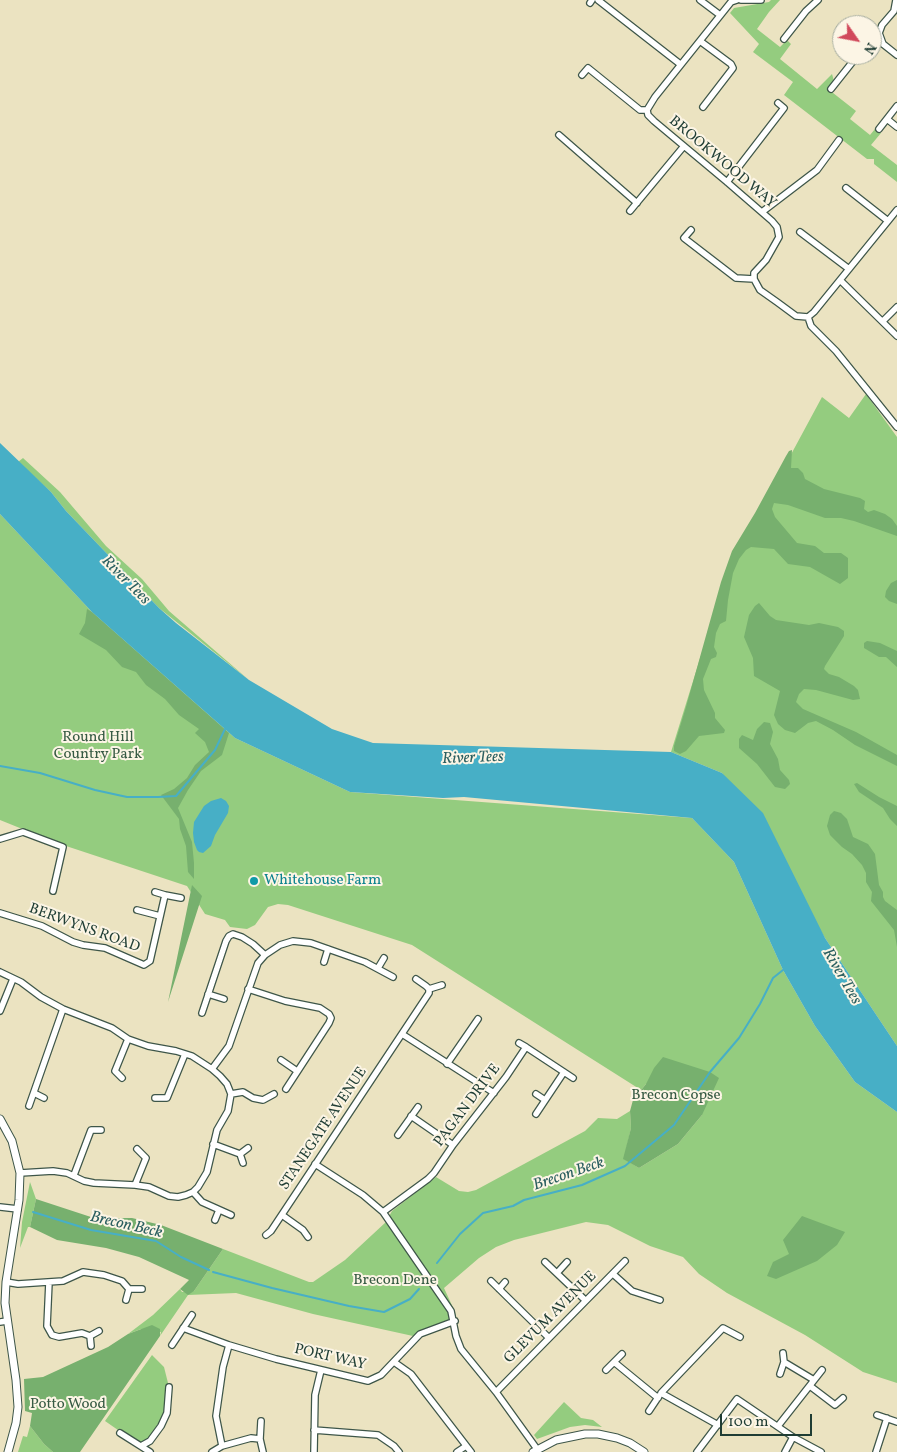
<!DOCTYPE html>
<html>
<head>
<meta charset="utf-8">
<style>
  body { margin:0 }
  #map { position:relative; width:897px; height:1452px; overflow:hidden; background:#ebe3c1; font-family:Vollkorn,serif }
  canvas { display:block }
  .north { position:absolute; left:832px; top:15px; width:50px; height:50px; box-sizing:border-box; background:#fcf5e5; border:1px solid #a4ab9e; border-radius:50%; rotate:123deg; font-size:14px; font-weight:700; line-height:20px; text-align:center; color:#1f3d34 }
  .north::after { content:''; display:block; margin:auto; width:18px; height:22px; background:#d1495b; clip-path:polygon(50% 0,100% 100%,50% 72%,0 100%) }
  .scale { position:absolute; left:720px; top:1414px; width:92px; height:22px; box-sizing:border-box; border:2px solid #1f3d34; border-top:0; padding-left:6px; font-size:15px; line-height:18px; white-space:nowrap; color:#1f3d34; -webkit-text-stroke:4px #fcf5e5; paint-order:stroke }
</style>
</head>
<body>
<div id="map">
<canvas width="897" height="1452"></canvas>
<div class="north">N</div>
<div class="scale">100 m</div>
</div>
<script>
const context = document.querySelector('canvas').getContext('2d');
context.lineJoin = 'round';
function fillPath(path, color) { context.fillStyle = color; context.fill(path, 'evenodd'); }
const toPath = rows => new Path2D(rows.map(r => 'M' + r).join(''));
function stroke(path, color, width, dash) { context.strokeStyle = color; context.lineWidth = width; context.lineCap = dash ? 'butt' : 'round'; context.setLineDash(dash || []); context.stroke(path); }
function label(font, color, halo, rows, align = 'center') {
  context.font = font + ' Vollkorn,serif'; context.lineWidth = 4; context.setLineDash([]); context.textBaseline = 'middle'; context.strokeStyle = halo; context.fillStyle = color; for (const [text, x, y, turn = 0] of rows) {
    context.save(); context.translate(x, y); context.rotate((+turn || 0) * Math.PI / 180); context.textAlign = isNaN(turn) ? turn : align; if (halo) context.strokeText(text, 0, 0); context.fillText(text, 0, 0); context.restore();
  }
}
const green = toPath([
  [771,0,780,0,769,12,757,29,780,47,785,42,788,41,791,44,780,59,817,89,832,74,834,81,828,89,856,111,850,119,870,135,875,129,881,133,871,145,897,165,897,182,874,164,874,159,867,159,784,95,793,82,753,52,759,44,730,13,734,8,769,2],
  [866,394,897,437,897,1046,825,938,722,773,671,752,726,575,822,397,849,418],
  [23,458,60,492,106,546,142,579,169,611,249,680,159,608,66,511,51,492,18,462],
  [0,514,92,612,235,738,350,792,692,818,734,862,783,970,815,1026,855,1082,897,1112,897,1383,863,1372,805,1335,727,1293,699,1274,683,1257,650,1246,608,1225,586,1222,514,1240,496,1247,479,1258,444,1288,455,1312,457,1323,448,1324,413,1336,313,1314,236,1293,188,1295,160,1336,161,1332,141,1329,128,1334,153,1315,180,1289,182,1292,194,1291,223,1249,309,1282,313,1282,345,1260,386,1222,392,1211,436,1177,459,1191,468,1192,476,1190,585,1131,598,1118,617,1119,630,1111,631,1128,624,1159,639,1168,678,1144,702,1115,646,1084,641,1090,412,945,288,905,278,904,268,907,255,925,247,929,230,927,225,920,205,914,187,886,57,843,0,820],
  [30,1182,36,1199,30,1227,28,1227,20,1248,22,1222],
  [152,1355,164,1367,169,1387,169,1399,161,1426,141,1446,105,1421],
  [564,1402,581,1418,593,1420,602,1427,585,1425,570,1427,537,1439,534,1435],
  [30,1426,44,1444,53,1452,18,1452,23,1436,27,1437]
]);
const forest = toPath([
  [792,450,791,468,798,468,803,473,805,479,824,489,860,498,865,501,864,509,868,512,874,510,885,514,892,519,897,526,897,536,854,521,841,518,825,518,788,505,774,503,772,509,775,517,797,543,815,546,824,553,841,553,848,558,848,578,840,584,810,567,788,564,774,549,751,547,746,550,739,559,733,573,728,600,726,621,720,624,716,633,714,647,717,653,716,657,711,659,703,679,704,690,715,713,715,718,725,730,724,733,699,736,686,751,680,754,674,751,674,746,686,707,721,582,732,551,755,513,786,456,789,451],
  [897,580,897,604,889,601,885,597,886,591,891,583],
  [759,603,770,616,776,620,809,625,819,623,838,627,844,631,844,636,825,666,824,669,829,674,839,677,854,686,858,690,860,699,853,700,816,690,804,689,799,694,796,702,803,709,856,732,897,755,897,766,855,745,833,730,816,721,808,723,795,733,785,730,778,724,774,715,780,691,754,676,753,658,744,637,749,615,755,606],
  [87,609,92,612,229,733,222,755,201,771,188,790,178,808,192,842,194,863,194,879,188,872,186,846,180,829,179,819,161,795,174,789,187,778,195,765,209,752,205,742,195,733,199,729,179,715,165,699,146,685,136,672,122,667,106,650,79,634,85,623],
  [867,641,880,643,897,651,897,667,886,657,879,657,864,648,864,643],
  [764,722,770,723,773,732,770,744,778,759,780,770,789,780,790,784,785,789,775,787,757,764,739,748,739,739,742,735,753,740,757,729],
  [857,783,879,797,897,806,897,826,890,819,883,808,859,792,854,784],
  [834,811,841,813,847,819,853,837,868,844,875,854,879,885,883,892,883,897,885,901,897,910,897,947,894,930,871,901,872,892,866,882,866,873,862,865,852,854,842,847,830,835,827,826,830,815],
  [192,885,202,896,168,1002],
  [663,1057,710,1072,719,1078,702,1115,678,1144,639,1168,623,1159,631,1128,630,1111,633,1100,646,1084,654,1068],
  [36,1199,94,1218,132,1218,161,1225,223,1249,194,1291,188,1295,180,1289,189,1280,139,1257,106,1248,57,1240,30,1227],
  [802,1216,845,1232,837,1245,817,1261,776,1279,767,1276,773,1262,789,1254,783,1240],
  [152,1325,160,1329,160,1336,80,1452,53,1452,44,1444,30,1426,32,1413,25,1411,24,1379,43,1377,108,1347,128,1334]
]);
const water = toPath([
  [0,443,51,492,66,511,159,608,176,623,249,680,332,729,373,743,671,752,722,773,763,813,825,938,897,1046,897,1112,855,1082,815,1026,783,970,734,862,692,818,464,797,443,798,350,792,235,738,92,612,0,514],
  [221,798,226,801,229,806,228,813,215,835,211,846,203,853,199,852,197,850,194,842,193,833,194,822,204,806,211,801]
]);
const stream = toPath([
  [0,766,40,773,95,790,127,797,158,797,176,796,215,750,225,729],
  [33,1212,91,1230,156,1241,181,1257,209,1270],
  [437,1263,460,1234,483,1213,513,1206,524,1200,582,1185,625,1166,674,1125,710,1072,739,1038,760,1004,773,978,783,970],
  [213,1272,272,1288,349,1306,384,1312,410,1299,419,1289]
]);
const minor = toPath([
  [598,0,680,64],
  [700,0,720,15],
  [741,0,761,0],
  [896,0,894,11,882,25,879,33,883,44,897,55],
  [590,3,592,0],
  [784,39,806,11,818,0],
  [700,41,731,64,733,68,703,107],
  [582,75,588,68,640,110,647,110],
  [831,89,858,55],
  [647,110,648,115,654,121,727,182,772,221,777,227,779,237,766,260,754,273,754,279,760,290,777,302,796,316,808,317],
  [647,110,655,97,731,2,737,0],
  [887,119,897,127],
  [879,129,897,106],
  [559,135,637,203],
  [727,182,784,108,778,103],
  [846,188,888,221],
  [630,211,684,146],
  [762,212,817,170,839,140],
  [691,230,684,238,736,278,754,279],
  [800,232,849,269],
  [840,280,897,336],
  [808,317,811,326,836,351,897,427],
  [808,317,814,312,897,210],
  [883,321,897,307],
  [0,839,23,832,63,847,53,891],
  [165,895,181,898],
  [137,910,160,916],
  [0,913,42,926,73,942,83,945,105,948,144,965,150,961,165,895,155,892],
  [324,962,328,949],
  [378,968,384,958],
  [0,972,21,982,41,997,63,1009,112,1028,128,1039,148,1046,176,1051,192,1056,212,1069,220,1076,227,1084,231,1094,228,1111,217,1130,207,1172,198,1187,193,1192,186,1195,178,1197,169,1196,149,1187,135,1185,94,1183,84,1181,67,1173,53,1171,20,1173],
  [248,989,285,1001,320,1008,329,1014,331,1018,329,1023,286,1089],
  [429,989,442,985],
  [208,994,224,999],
  [0,1011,13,979],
  [202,1013,226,941,229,936,233,934,242,937,253,944,265,955],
  [402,1034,494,1093],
  [519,1043,526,1047],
  [281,1060,297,1071],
  [447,1064,478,1019],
  [212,1069,229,1046,258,963,265,955,280,945,293,941,311,943,365,962,393,977],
  [122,1078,115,1071,128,1039],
  [34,1093,44,1098],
  [231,1094,243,1092,253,1098,263,1100,274,1094],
  [536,1094,545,1100],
  [155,1098,167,1098,185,1054],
  [29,1106,63,1009],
  [536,1114,564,1072],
  [411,1116,453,1145],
  [398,1135,418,1107],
  [213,1144,240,1154,248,1148],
  [240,1154,243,1163],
  [315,1164,363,1195,383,1212,451,1311,456,1336,461,1349,496,1392,537,1449],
  [74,1175,91,1130,101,1130],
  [135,1185,146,1158,137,1149],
  [193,1192,202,1202,231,1215],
  [0,1207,18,1209],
  [383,1212,428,1179,434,1173,453,1145,506,1077,526,1047,573,1078],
  [282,1215,303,1230,308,1237],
  [215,1220,219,1210],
  [266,1235,271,1231,429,993,429,989,426,986,416,979],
  [545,1262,585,1300],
  [557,1273,567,1262],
  [613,1274,632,1291,660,1300],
  [491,1281,548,1337],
  [6,1282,18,1284,63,1281,83,1272,104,1275,122,1281,129,1289,142,1289],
  [49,1282,47,1326,52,1335,59,1337,82,1333,90,1336,99,1331],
  [499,1289,505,1282],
  [126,1300,129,1289],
  [0,1322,7,1321],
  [183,1328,229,1345,276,1359,368,1381,381,1375,420,1334,455,1321],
  [90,1336,91,1346],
  [172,1345,192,1315],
  [783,1353,784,1362,814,1380],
  [394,1362,411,1374,471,1452],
  [614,1362,658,1398],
  [606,1370,622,1354],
  [780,1374,784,1362],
  [810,1386,835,1405,843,1398],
  [496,1392,625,1261],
  [649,1411,659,1396],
  [877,1415,897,1422],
  [718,1425,661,1393,723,1328,740,1337],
  [778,1426,822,1370],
  [314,1430,378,1435,394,1446,399,1452],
  [120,1433,150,1452],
  [260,1439,261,1421],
  [141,1446,150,1441,161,1426,167,1413,169,1387],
  [222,1446,216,1416,223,1367,229,1345],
  [212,1452,222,1446,251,1438,260,1439,263,1452],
  [314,1452,315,1395,321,1370],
  [457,1452,466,1446],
  [697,1452,737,1399,793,1437,821,1452],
  [785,1452,793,1437],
  [876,1452,887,1418]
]);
const tertiary = toPath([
  [0,1119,12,1141,20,1173,19,1200,6,1282,5,1303,16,1380,18,1407,16,1423,8,1452],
  [533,1452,556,1440,585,1434,598,1434,617,1438,630,1443,644,1452]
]);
const markers = [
  [254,881,5,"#0f9aa8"]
];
const streetNames = [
  ["BROOKWOOD WAY",722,163,40],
  ["BERWYNS ROAD",84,929,20],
  ["PAGAN DRIVE",468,1106,-53],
  ["STANEGATE AVENUE",324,1129,-56],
  ["GLEVUM AVENUE",551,1318,-45],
  ["PORT WAY",330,1358,13]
];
const parkNames = [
  ["Round Hill",98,738],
  ["Country Park",98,755],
  ["Brecon Copse",676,1096],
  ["Brecon Dene",395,1281],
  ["Potto Wood",68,1405]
];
const cultureNames = [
  ["Whitehouse Farm",264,881]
];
const waterNames = [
  ["River Tees",125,581,45],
  ["River Tees",473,759,-2],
  ["River Tees",841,977,60],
  ["Brecon Beck",569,1175,-19],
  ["Brecon Beck",126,1226,13]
];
fillPath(green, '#94cc7f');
fillPath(forest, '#77b06e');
fillPath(water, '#47afc6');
stroke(stream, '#47afc6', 2);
stroke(minor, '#3e5649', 8);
stroke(tertiary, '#3e5649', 9);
stroke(minor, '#fff', 5.5);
stroke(tertiary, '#fff', 7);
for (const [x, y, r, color] of markers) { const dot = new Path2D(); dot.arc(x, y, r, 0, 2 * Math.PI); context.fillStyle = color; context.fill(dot); stroke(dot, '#fcf5e5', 2); }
label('15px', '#1f3d34', '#fcf5e5', streetNames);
label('15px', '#365a43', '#fcf5e5', parkNames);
label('15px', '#0d838f', '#fcf5e5', cultureNames, 'left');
label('italic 16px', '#2b5f60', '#fcf5e5', waterNames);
</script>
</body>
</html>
